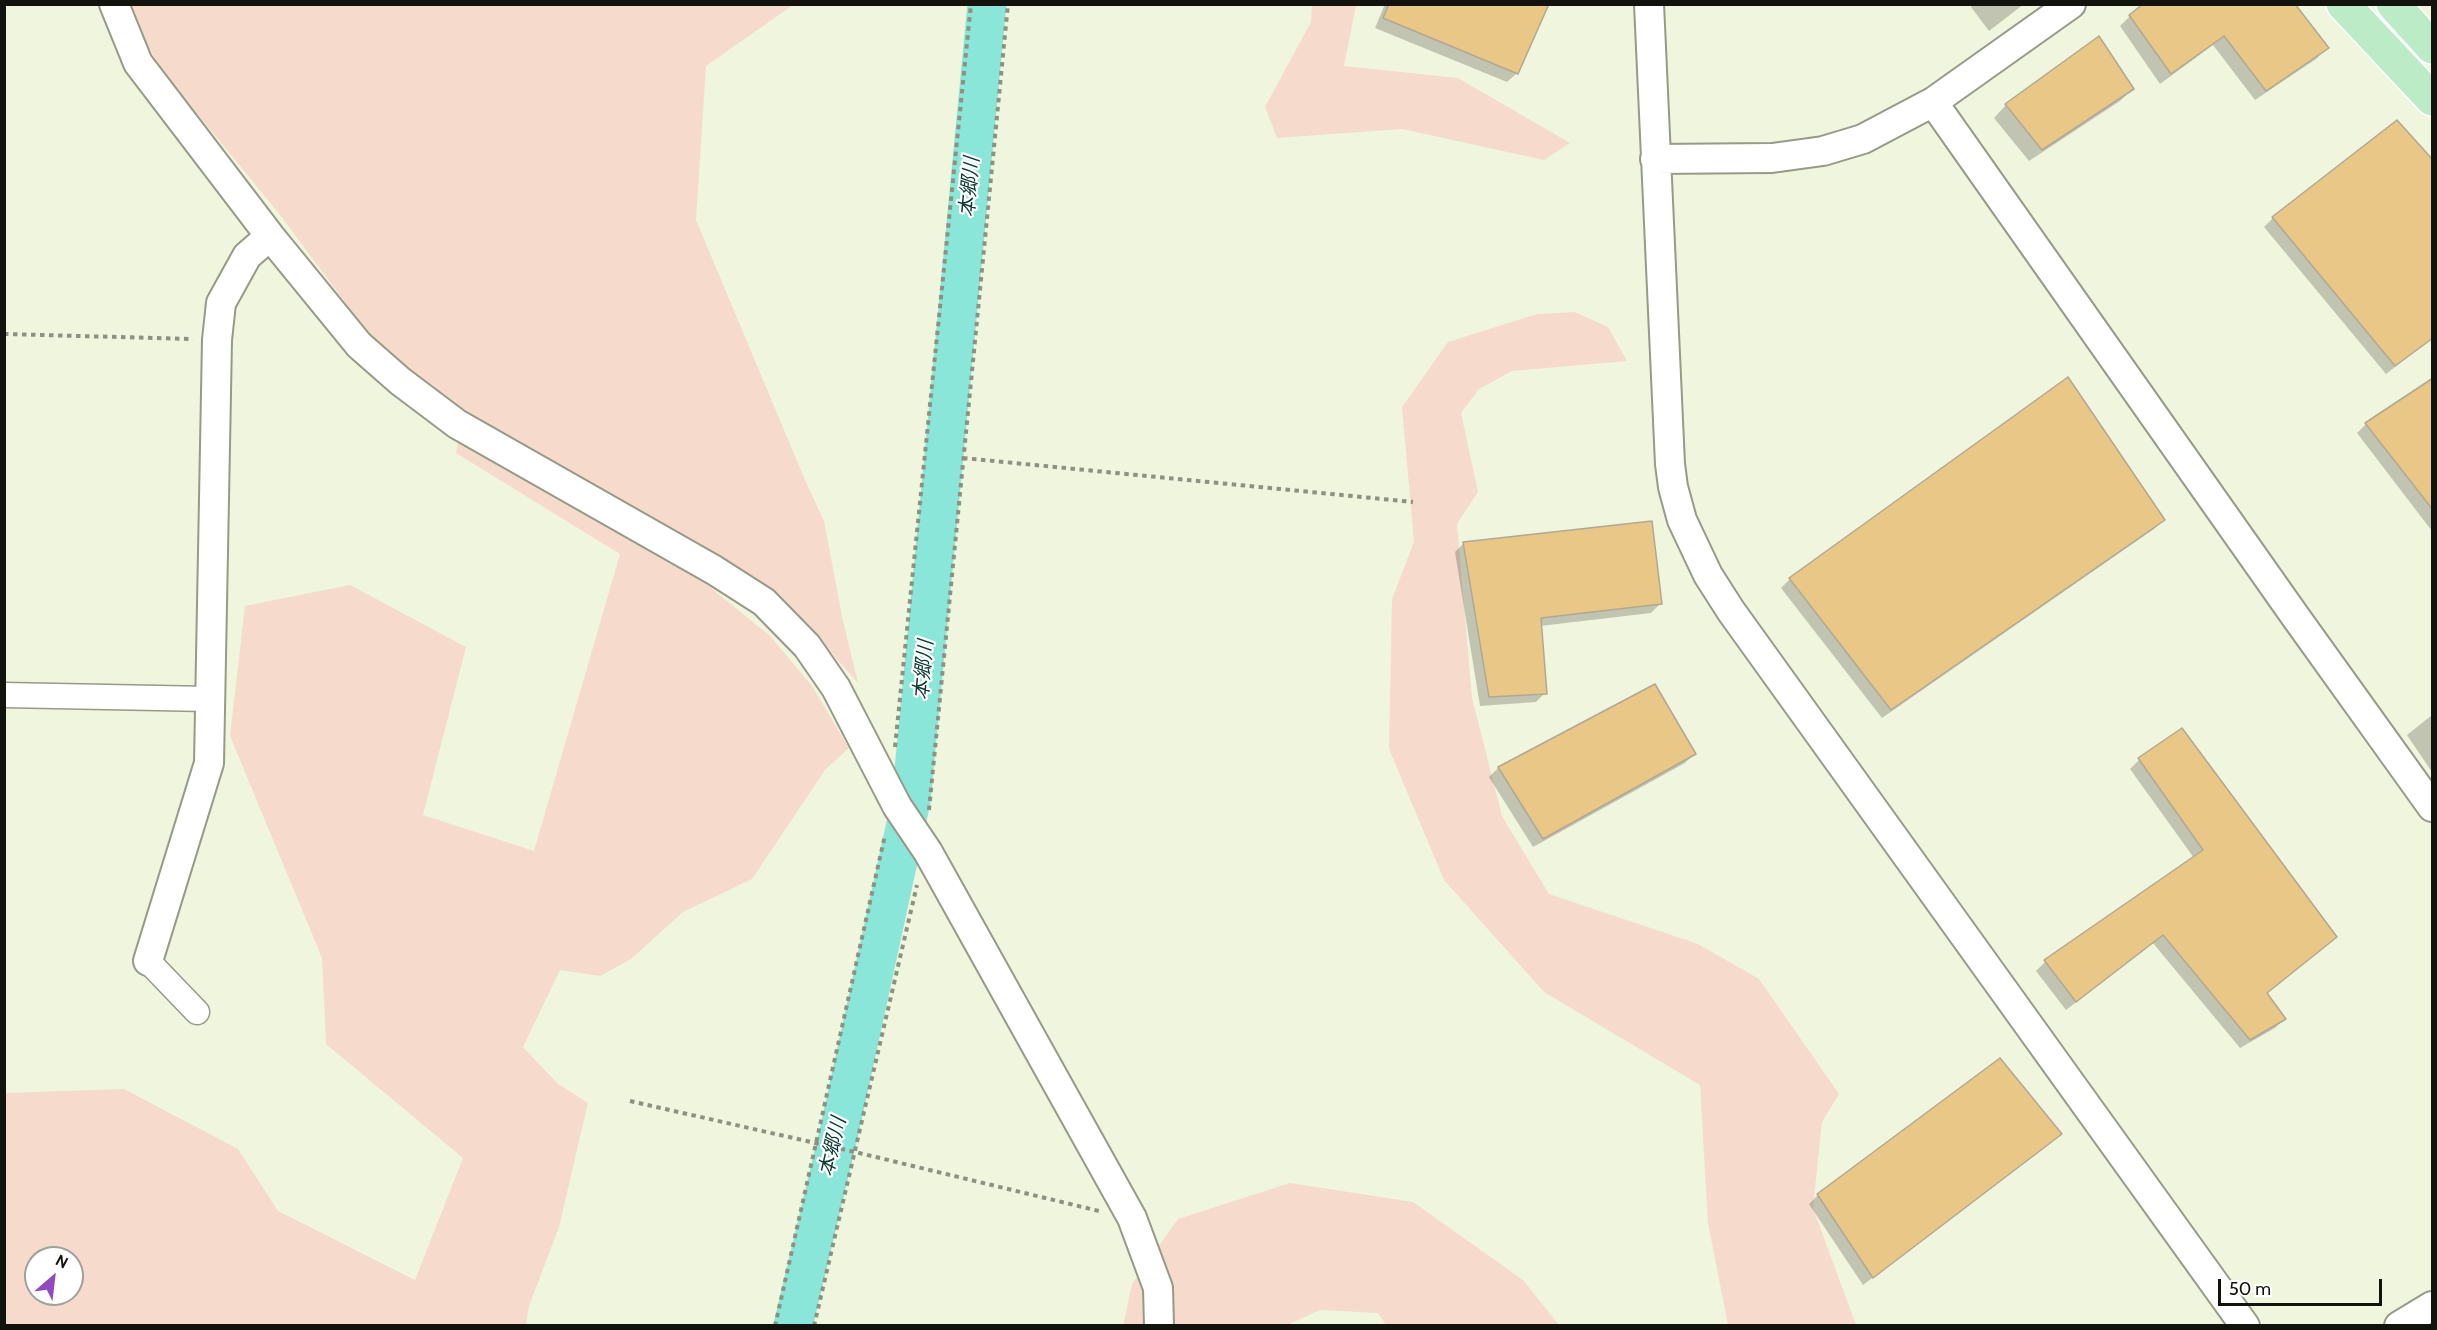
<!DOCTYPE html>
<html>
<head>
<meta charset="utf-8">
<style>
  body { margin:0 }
  #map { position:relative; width:2437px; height:1330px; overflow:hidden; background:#f0f5de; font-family:Cabin,sans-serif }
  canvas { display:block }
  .frame { position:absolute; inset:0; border:6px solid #12130c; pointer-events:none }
  .north { position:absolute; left:24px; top:1246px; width:60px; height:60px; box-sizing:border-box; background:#fff; border:2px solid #a0a19e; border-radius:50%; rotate:28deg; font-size:16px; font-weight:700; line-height:24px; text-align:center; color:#12130c }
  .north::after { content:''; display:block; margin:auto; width:21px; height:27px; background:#924bbe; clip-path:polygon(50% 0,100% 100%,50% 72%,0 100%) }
  .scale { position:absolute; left:2218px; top:1279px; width:164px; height:27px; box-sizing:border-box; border:3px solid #12130c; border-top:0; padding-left:8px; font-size:18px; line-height:21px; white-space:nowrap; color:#12130c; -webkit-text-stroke:4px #fff; paint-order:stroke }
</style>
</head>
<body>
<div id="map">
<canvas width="2437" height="1330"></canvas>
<div class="frame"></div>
<div class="north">N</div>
<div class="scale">50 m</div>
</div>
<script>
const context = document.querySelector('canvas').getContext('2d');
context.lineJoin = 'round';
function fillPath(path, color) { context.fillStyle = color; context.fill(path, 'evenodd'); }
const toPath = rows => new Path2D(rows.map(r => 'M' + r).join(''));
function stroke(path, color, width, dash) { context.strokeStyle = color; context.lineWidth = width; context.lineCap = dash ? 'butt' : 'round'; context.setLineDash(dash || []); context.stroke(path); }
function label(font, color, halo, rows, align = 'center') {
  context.font = font + ' Cabin,"Noto Sans JP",sans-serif'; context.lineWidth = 4.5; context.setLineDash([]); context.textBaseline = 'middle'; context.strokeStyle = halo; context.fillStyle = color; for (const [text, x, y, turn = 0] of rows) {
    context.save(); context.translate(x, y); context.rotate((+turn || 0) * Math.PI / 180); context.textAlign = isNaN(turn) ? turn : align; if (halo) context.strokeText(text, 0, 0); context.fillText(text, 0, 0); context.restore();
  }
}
const green = toPath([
  [130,5,793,5,706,66,696,220,805,480,824,521,843,621,858,683,781,596,468,415,372,339,281,216,163,72,140,33],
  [1312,5,1356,5,1344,66,1458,78,1570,143,1544,160,1402,129,1277,138,1265,107,1311,22],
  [1575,312,1608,327,1627,361,1512,371,1479,389,1461,413,1478,492,1457,524,1472,698,1502,816,1549,894,1698,944,1759,979,1839,1094,1822,1122,1813,1208,1856,1325,1728,1325,1708,1223,1700,1085,1544,992,1444,880,1389,749,1392,599,1414,542,1402,407,1448,342,1537,314],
  [460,434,705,583,770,636,812,686,849,748,825,770,752,879,683,912,631,959,600,976,560,970,523,1047,558,1084,588,1103,559,1227,529,1306,526,1325,5,1325,4,1093,124,1089,238,1149,278,1211,415,1280,463,1158,326,1044,322,958,230,736,245,606,350,585,466,647,423,815,534,851,620,554,456,453],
  [36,1258,72,1258,72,1294,36,1294],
  [1290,1183,1413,1202,1523,1280,1559,1325,1386,1325,1378,1313,1320,1310,1287,1325,1123,1326,1132,1284,1178,1219]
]);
const shadow = toPath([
  [1385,4,1548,4,1517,73,1507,82,1375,28],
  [1974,4,2024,4,1989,31,1971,7],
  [2130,16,2327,48,2316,59,2255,100,2213,45,2160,84,2120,26],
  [2099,39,2132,89,2120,101,2029,161,1994,118,2006,105],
  [2432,163,2432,338,2386,374,2264,227,2273,218],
  [2432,380,2432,531,2357,433,2366,424],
  [2163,520,2154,529,1882,718,1781,588,1790,579],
  [1464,543,1660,604,1651,613,1540,626,1545,693,1536,702,1480,706,1455,552],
  [1654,686,1694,754,1685,763,1533,847,1489,777,1498,768],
  [2432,715,2432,772,2407,735],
  [2139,760,2335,937,2266,994,2284,1019,2275,1028,2240,1048,2153,943,2066,1010,2036,971,2045,962,2194,858,2130,769],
  [2060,1134,1863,1285,1809,1204,1818,1195]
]);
const river = toPath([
  [793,1326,839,1132,911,801,987,4]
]);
const building = toPath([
  [1389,4,1549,4,1518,74,1383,18,1389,4],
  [2143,4,2295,4,2329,48,2266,91,2224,36,2171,74,2129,15,2143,4],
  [2099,36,2134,89,2042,150,2005,104,2099,36],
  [2397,120,2433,160,2433,338,2395,366,2272,217,2397,120],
  [2068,377,2165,520,1891,710,1789,578,2068,377],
  [2433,378,2433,510,2365,423,2433,378],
  [1652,521,1662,604,1541,618,1547,694,1489,697,1463,542,1652,521],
  [1655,684,1696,754,1543,839,1498,767,1655,684],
  [2182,728,2337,937,2267,993,2286,1019,2250,1040,2163,935,2076,1002,2044,960,2203,850,2138,758,2182,728],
  [2000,1058,2062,1134,1873,1278,1817,1194,2000,1058]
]);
const path = toPath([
  [4,334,193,339],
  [963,458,1413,502],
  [895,747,971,4],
  [929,810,1008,4],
  [630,1101,855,1152,1099,1211],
  [775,1326,885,835],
  [814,1326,917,885]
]);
const minor = toPath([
  [4,695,209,699],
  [148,961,197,1012]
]);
const tertiary = toPath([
  [114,4,138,63,270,236,359,345,400,381,457,424,714,570,764,602,807,646,836,688,897,806,928,852,1132,1218,1158,1288,1159,1326],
  [1649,4,1670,464,1673,487,1682,520,1708,575,1731,611,2245,1326],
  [1933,102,2295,616,2432,807],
  [1655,159,1772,158,1823,151,1863,139,1933,102,2071,4],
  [148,961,209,763,217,340,221,303,247,256,270,236],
  [2399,1326,2432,1306]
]);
const primary = toPath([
  [2343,4,2432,99],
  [2393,4,2432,47]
]);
const waterNames = [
  ["本郷川",970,187,-85],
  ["本郷川",924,670,-85],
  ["本郷川",833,1147,-77]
];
fillPath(green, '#f6dbcc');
fillPath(shadow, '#0003');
stroke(river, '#89e6d8', 39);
fillPath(building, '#e9c786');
stroke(building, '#b1a793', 1.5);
stroke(minor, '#969a86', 27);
stroke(tertiary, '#969a86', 32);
stroke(primary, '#fff', 36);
stroke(path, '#8e9181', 4, [4.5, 4.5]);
stroke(minor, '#fff', 24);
stroke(tertiary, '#fff', 28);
stroke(primary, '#bcecc7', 33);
label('italic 20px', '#0f3b36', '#fff', waterNames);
</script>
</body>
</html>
